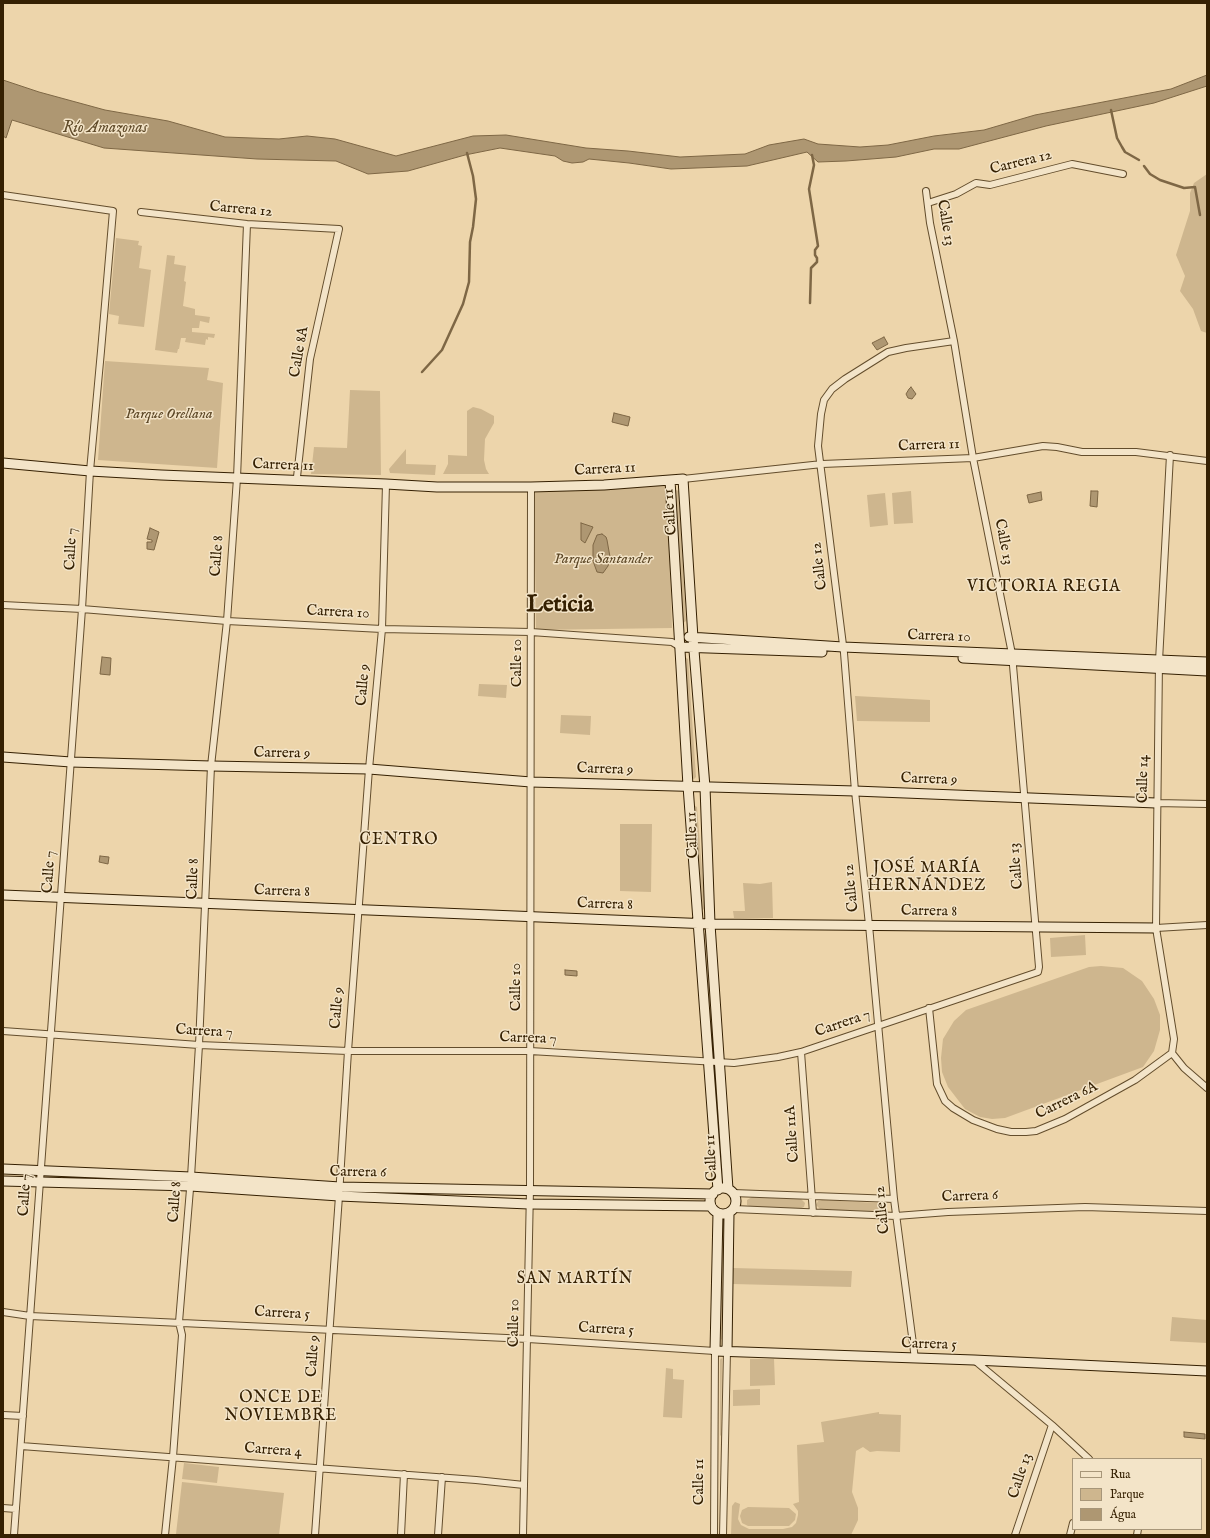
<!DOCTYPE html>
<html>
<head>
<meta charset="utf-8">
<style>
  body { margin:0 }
  #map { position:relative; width:1210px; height:1538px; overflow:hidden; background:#edd5ab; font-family:"IM FELL English",serif }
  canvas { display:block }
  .frame { position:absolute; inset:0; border:4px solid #352002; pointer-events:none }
  .legend { position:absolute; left:1072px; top:1458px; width:130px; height:72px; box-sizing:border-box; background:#f3e4c8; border:1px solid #a79679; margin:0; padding:5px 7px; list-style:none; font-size:12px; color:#352002 }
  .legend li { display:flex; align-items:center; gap:8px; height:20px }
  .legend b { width:20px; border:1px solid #a79679 }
</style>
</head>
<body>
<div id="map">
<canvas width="1210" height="1538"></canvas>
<div class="frame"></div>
<ul class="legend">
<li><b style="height:5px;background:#f3e4c8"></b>Rua</li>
<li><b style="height:11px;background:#ceb68e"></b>Parque</li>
<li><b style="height:11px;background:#ae9772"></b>Água</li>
</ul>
</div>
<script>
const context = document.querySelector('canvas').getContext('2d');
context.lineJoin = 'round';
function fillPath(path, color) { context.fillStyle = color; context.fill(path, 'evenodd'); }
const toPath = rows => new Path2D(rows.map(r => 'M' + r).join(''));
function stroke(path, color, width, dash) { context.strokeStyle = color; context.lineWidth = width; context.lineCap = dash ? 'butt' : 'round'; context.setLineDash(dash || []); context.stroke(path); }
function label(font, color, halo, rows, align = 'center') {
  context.font = font + ' "IM FELL English",serif'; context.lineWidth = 3; context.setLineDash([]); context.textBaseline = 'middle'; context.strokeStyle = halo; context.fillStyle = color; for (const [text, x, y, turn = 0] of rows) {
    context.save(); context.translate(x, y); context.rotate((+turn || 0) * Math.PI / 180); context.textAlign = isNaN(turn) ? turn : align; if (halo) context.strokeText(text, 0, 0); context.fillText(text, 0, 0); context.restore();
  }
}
const green = toPath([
  [1207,174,1207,333,1201,331,1193,309,1180,291,1185,276,1176,255,1190,211,1190,193,1194,183],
  [116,238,139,241,138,245,142,246,139,268,151,270,144,327,118,324,119,316,109,314],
  [167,255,175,256,174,264,186,266,184,281,186,282,183,306,195,309,195,315,210,317,209,323,200,321,199,328,192,328,192,332,215,334,214,338,208,337,208,340,206,339,205,345,185,342,186,338,181,338,179,349,178,349,177,353,155,350],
  [105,361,209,368,207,380,223,383,217,468,98,460],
  [350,390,380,391,381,475,311,474,314,447,347,448],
  [473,407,481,409,494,416,494,423,485,439,484,460,486,469,489,474,443,474,448,464,448,455,467,456,467,411],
  [406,449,406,464,436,465,435,475,390,473,389,469],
  [668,483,672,628,536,630,534,490],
  [676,490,679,491,686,621,683,623,681,622,675,492],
  [911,491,913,523,894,524,892,493],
  [885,493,888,525,870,527,867,495],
  [685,657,688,659,696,777,694,779,691,778],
  [479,684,507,685,506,698,478,696],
  [855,696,930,700,930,722,857,721],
  [561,715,591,716,590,735,560,733],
  [695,806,697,807,705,907,703,910,702,910],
  [620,824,652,824,651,892,620,891],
  [772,882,773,918,734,918,733,911,745,911,743,883,760,884],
  [703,933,706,934,715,1044,714,1046,711,1045],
  [1085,935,1086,955,1051,957,1050,938],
  [1101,966,1123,968,1142,981,1154,999,1160,1015,1160,1030,1154,1051,1143,1067,1005,1118,992,1119,980,1117,965,1109,948,1087,942,1072,941,1058,943,1039,954,1021,966,1010,1089,967],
  [713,1071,716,1073,724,1183,723,1184],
  [752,1197,801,1199,805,1203,804,1207,799,1209,751,1207,747,1205,747,1200],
  [822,1200,877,1203,881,1207,880,1211,876,1212,820,1209,816,1205,818,1201],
  [722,1217,723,1219,722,1339,721,1340],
  [733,1268,852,1271,851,1287,733,1284],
  [1172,1317,1207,1320,1207,1343,1170,1341],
  [721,1358,722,1359,721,1435,720,1436,720,1360],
  [750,1359,774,1359,775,1385,750,1386],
  [666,1368,673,1369,673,1379,684,1380,682,1418,663,1417],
  [760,1389,760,1405,733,1406,733,1390],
  [879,1412,879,1414,901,1415,900,1452,877,1451,870,1452,863,1447,856,1451,852,1492,858,1508,858,1520,851,1535,731,1535,732,1506,735,1502,740,1504,738,1519,741,1525,749,1529,783,1529,792,1527,796,1523,798,1515,798,1511,793,1504,799,1502,797,1445,824,1442,821,1422],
  [184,1463,219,1467,217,1483,182,1479],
  [182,1482,284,1493,279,1535,176,1534],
  [748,1507,789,1508,796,1514,795,1520,789,1526,748,1526,742,1523,740,1516,742,1510]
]);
const water = toPath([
  [1207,75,1207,86,1154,103,1046,126,959,149,934,149,896,157,846,161,818,162,807,152,747,166,671,169,629,163,589,159,583,162,572,163,563,161,555,156,500,148,465,155,408,171,368,174,336,161,257,159,104,148,12,120,6,138,3,136,3,80,39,92,105,110,168,121,225,137,279,139,307,136,335,139,396,156,473,136,506,135,586,148,628,151,680,157,745,154,769,145,804,139,818,144,860,147,888,145,934,136,984,130,1035,115,1171,89,1207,75],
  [884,337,888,344,877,350,872,343,884,337],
  [911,387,916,394,912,399,908,398,906,394,909,389,911,387],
  [614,413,630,417,628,426,612,422,614,413],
  [1091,491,1098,491,1097,507,1090,506,1091,491],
  [1041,492,1042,500,1029,503,1027,495,1041,492],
  [581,523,593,527,585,543,581,540,581,523],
  [150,528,159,532,154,550,147,549,147,542,152,542,152,540,147,539,150,528],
  [602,534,606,537,607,540,610,557,608,566,603,573,597,572,593,561,593,545,597,535,602,534],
  [102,657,111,658,110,675,100,674,102,657],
  [100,856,109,857,108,864,99,862,100,856],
  [565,970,577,971,577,976,565,975,565,970],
  [1184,1432,1205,1434,1205,1439,1184,1437,1184,1432]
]);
const stream = toPath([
  [1111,110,1117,138,1122,147,1125,152,1139,160],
  [1144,166,1150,174,1160,180,1184,188,1195,187,1200,215],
  [810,303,811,268,817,262,817,258,815,255,815,250,818,246,809,189,814,165,812,155],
  [422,372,442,350,463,304,469,282,470,242,473,227,476,199,473,176,467,153]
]);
const street = toPath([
  [3,195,113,211,101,351,90,471,82,609,14,1535],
  [928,203,956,194,976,183,990,185,1072,164,1123,174],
  [141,212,247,224,339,229,310,359,297,477,294,480],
  [1170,455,1159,661,1156,928,1174,1039,1172,1053,1184,1068,1207,1088],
  [683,479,822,464,973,458,1043,446,1057,447,1082,452,1136,452,1207,461],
  [3,605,82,609,227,621,382,629,531,632,672,642,680,647],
  [1156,803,1207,804],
  [1156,928,1207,925],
  [929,1008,937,1084,945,1101,953,1108,973,1120,997,1129,1011,1132,1026,1132,1036,1131,1065,1119,1135,1080,1172,1053],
  [3,1031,199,1045,348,1051,530,1051,734,1063,778,1057,801,1052,1038,972,1039,967,1012,654,973,458,954,341,930,223,926,191],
  [801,1052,813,1213],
  [733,1193,894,1199],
  [734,1209,896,1216,948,1212,1085,1207,1207,1211],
  [3,1312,30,1316,528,1339,715,1351,714,1535],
  [915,1359,894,1199,869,925,855,791,844,653,818,446,821,414,824,400,832,389,845,379,888,352,906,348,954,341],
  [974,1360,1052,1425,1089,1459],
  [3,1415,23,1416],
  [21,1446,476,1480,524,1485],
  [3,1508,16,1509],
  [165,1535,173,1457,182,1335,179,1322,191,1177,199,1045,211,766,227,621,237,478,247,224],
  [315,1535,339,1196,348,1051,369,769,382,629,386,484],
  [401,1535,404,1474],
  [438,1535,442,1477],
  [523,1535,530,1189,531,487],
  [723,1535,727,1351],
  [1015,1535,1052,1425],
  [1070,1535,1073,1523],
  [1137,1535,1138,1529]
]);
const secondary = toPath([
  [3,463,90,471,161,475,386,484,437,487,531,487,604,485,683,479,693,638,705,787,710,924,728,1189],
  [670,480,688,786,718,1190],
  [689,637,843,647,1207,662],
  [680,647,822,652],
  [963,658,1207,671],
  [3,757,71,762,211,766,369,769,531,782,855,791,1156,803],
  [3,895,710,924,1156,928],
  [3,1169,191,1177,340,1187,713,1194],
  [3,1181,190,1186,339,1196,529,1204,711,1206],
  '710 1201a13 13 0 1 1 26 0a13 13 0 1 1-26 0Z',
  [718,1213,715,1351,974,1360,1207,1371],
  [727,1351,729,1213]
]);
const streetNames = [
  ["Carrera 12",1021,163,-14],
  ["Carrera 12",241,210,5],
  ["Calle 13",945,223,80],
  ["Calle 8A",300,352,-80],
  ["Carrera 11",929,446,-2],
  ["Carrera 11",283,466,2],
  ["Carrera 11",605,470,-3],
  ["Calle 11",671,512,-94],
  ["Calle 13",1003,542,79],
  ["Calle 7",72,549,-87],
  ["Calle 8",218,556,-86],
  ["Calle 12",820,566,-97],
  ["Carrera 10",338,613,3],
  ["Carrera 10",939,637,2],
  ["Calle 10",518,663,-90],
  ["Calle 9",364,685,-85],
  ["Carrera 9",282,754,1],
  ["Carrera 9",605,770,2],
  ["Calle 14",1144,779,-89],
  ["Carrera 9",929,780,2],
  ["Calle 11",693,835,-92],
  ["Calle 13",1017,866,-95],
  ["Calle 7",50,872,-86],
  ["Calle 8",194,879,-88],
  ["Calle 12",852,888,-96],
  ["Carrera 8",282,892,2],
  ["Carrera 8",605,905,2],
  ["Carrera 8",929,912,1],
  ["Calle 10",517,987,-90],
  ["Calle 9",338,1008,-85],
  ["Carrera 7",843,1024,-19],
  ["Carrera 7",204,1032,3],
  ["Carrera 7",528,1039,2],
  ["Carrera 6A",1067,1101,-26],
  ["Calle 11A",793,1134,-94],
  ["Calle 11",712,1158,-93],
  ["Carrera 6",358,1173,1],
  ["Calle 7",26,1195,-86],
  ["Carrera 6",970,1197,-2],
  ["Calle 8",176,1202,-86],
  ["Calle 12",883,1210,-96],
  ["Carrera 5",282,1314,3],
  ["Calle 10",515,1323,-89],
  ["Carrera 5",606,1330,3],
  ["Carrera 5",929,1345,2],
  ["Calle 9",314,1356,-86],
  ["Carrera 4",273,1451,4],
  ["Calle 13",1021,1476,-72],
  ["Calle 11",700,1482,-90]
];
const parkNames = [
  ["Parque Orellana",169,415],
  ["Parque Santander",603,560]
];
const waterNames = [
  ["Río Amazonas",105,129]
];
const neighbourhoodNames = [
  ["VICTORIA REGIA",1044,588],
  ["CENTRO",399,841],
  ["JOSÉ MARÍA",927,869],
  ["HERNÁNDEZ",927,887],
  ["SAN MARTÍN",575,1280],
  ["ONCE DE",281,1399],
  ["NOVIEMBRE",281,1417]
];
const townNames = [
  ["Leticia",560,606]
];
fillPath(green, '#ceb68e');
fillPath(water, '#ae9772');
stroke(water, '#7e6745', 1);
stroke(stream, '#7e6745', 2.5);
stroke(street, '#634d2c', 8);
stroke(secondary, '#352002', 11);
stroke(street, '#f3e4c8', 6);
stroke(secondary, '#f3e4c8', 9);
label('15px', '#352002', '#f3e4c8', streetNames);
label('italic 15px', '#5b4625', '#f3e4c8', parkNames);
label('italic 16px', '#5f4a29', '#f3e4c8', waterNames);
context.letterSpacing = '1px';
label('16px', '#352002', '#f3e4c8', neighbourhoodNames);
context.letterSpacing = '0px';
label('bold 23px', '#352002', '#f3e4c8', townNames);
</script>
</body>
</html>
